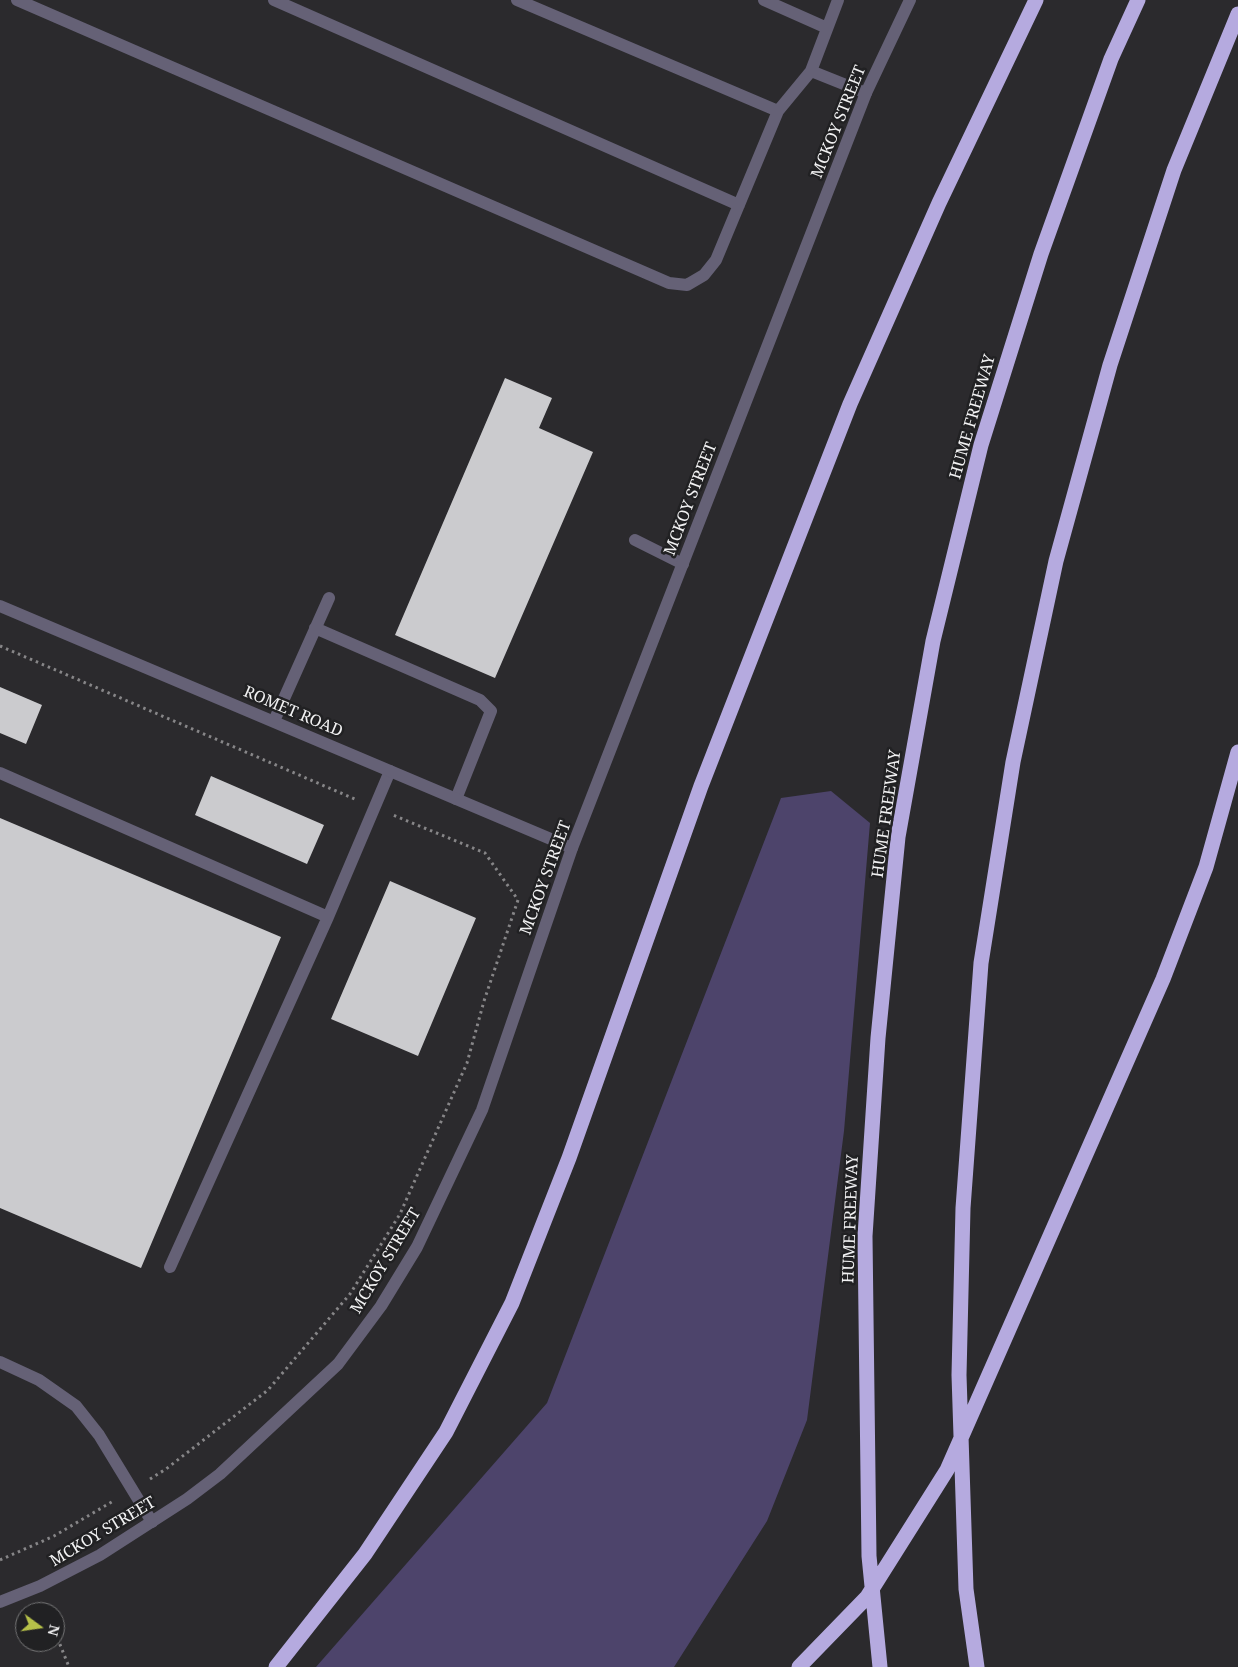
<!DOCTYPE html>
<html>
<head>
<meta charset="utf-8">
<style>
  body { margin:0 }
  #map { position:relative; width:1238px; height:1667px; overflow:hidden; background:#2b2a2d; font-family:"Noto Serif",serif }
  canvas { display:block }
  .north { position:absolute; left:15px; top:1602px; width:50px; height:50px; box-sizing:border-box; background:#212123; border:1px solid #757576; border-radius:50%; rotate:104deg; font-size:14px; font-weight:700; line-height:20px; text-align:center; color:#f2f2f3 }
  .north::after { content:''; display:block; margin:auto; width:18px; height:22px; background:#b6c149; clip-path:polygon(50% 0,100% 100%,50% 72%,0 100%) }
</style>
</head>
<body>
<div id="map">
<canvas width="1238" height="1667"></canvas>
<div class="north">N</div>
</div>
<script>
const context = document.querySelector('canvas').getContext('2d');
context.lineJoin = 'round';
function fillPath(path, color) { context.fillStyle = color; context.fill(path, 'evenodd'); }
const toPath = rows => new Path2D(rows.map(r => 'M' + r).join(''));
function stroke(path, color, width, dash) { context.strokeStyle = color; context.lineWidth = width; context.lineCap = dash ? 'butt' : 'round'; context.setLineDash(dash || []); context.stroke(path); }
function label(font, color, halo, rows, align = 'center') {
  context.font = font + ' "Noto Serif",serif'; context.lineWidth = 5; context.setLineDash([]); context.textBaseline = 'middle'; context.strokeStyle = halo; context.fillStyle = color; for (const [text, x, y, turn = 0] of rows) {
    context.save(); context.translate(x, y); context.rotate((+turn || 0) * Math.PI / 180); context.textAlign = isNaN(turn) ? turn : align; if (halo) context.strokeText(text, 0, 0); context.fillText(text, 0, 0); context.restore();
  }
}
const green = toPath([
  [831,791,870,823,844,1131,807,1420,767,1521,674,1667,316,1667,547,1403,781,798]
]);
const building = toPath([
  [505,378,552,398,539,428,593,452,495,678,395,635],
  [0,687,42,705,26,744,0,733],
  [211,776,324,825,307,864,195,815],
  [0,818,281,937,141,1268,0,1208],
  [390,881,476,918,418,1056,331,1019]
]);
const path = toPath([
  [0,646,357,800],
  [150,1479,166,1469,268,1390,350,1294,400,1214,467,1063,484,1001,518,900,485,853,393,815],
  [0,1560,54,1536,115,1500],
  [55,1632,69,1667]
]);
const service = toPath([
  [17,0,669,283,687,285,704,275,716,260,778,111,811,71,838,0],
  [274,0,739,205],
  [517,0,778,111],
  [764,0,827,28],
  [811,71,866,93],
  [635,540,683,564],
  [315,628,480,700,491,711,456,799],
  [274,721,329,598],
  [0,773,328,917,390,771],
  [170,1267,328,917],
  [0,1362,39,1380,76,1406,99,1435,152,1522]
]);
const minor = toPath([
  [0,606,572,848]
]);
const tertiary = toPath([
  [0,1602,40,1586,100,1555,187,1499,220,1474,338,1364,381,1306,417,1247,482,1110,572,848,866,93,910,0]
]);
const motorway = toPath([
  [276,1667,365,1554,446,1432,512,1303,569,1158,701,786,850,404,939,203,1036,0],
  [799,1667,867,1597,947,1470,1163,979,1206,867,1238,752],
  [880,1667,869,1556,865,1236,878,1038,898,837,933,641,981,445,1041,254,1111,59,1138,0],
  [977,1667,966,1589,959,1375,963,1208,981,963,1013,762,1056,561,1110,365,1174,170,1238,14]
]);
const streetNames = [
  ["MCKOY STREET",839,122,-68],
  ["HUME FREEWAY",973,417,-74],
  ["MCKOY STREET",691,499,-69],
  ["ROMET ROAD",293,712,23],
  ["HUME FREEWAY",887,814,-82],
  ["MCKOY STREET",546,878,-70],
  ["HUME FREEWAY",851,1219,-88],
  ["MCKOY STREET",386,1261,-59],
  ["MCKOY STREET",103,1532,-31]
];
fillPath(green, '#4d446b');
fillPath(building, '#cbcbce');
stroke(path, '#878688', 3, [2.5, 4]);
stroke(service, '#656176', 12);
stroke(minor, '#656176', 12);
stroke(tertiary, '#656176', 12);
stroke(motorway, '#b5aadf', 15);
label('16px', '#f2f2f3', '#212123', streetNames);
</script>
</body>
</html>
